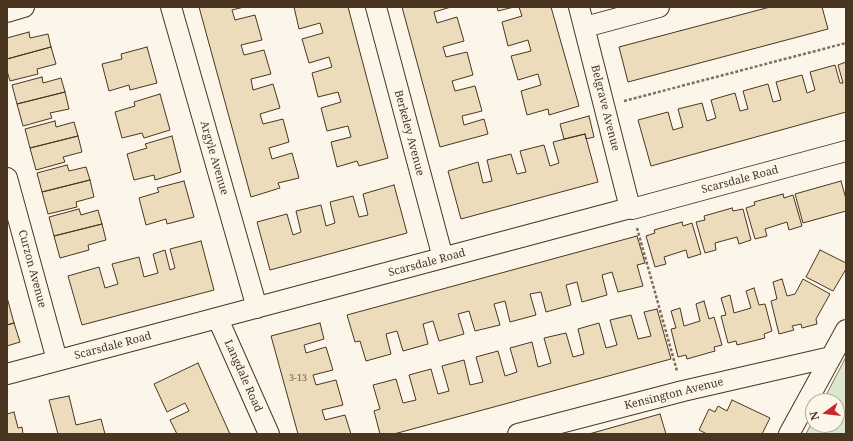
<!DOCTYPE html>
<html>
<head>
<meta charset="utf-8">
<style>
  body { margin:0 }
  #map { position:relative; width:853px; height:441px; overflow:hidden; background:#fbf6e9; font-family:"Noto Serif",serif }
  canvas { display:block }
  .frame { position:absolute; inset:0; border:8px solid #4a3520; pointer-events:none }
  .north { position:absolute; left:805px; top:393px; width:40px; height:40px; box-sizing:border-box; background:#fbf6e9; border:1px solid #b4a999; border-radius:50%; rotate:255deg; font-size:11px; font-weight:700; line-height:16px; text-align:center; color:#4a3520 }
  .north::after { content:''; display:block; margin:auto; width:14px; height:18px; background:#c62828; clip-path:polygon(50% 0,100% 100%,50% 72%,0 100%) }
</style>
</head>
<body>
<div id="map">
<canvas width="853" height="441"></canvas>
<div class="frame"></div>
<div class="north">N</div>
</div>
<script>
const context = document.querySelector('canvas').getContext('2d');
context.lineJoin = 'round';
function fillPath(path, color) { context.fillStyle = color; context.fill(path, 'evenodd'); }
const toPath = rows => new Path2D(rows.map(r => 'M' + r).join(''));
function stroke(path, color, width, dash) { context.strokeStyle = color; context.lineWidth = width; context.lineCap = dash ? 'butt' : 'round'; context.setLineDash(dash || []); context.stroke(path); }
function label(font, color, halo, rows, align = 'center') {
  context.font = font + ' "Noto Serif",serif'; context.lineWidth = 3; context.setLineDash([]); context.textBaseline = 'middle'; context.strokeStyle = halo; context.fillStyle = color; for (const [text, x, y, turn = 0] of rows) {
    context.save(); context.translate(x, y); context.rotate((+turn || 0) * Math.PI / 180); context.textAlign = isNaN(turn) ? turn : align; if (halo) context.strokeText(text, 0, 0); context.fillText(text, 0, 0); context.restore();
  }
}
const green = toPath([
  [846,357,846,434,806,434,813,420,813,425,837,425,837,401,823,401,846,357]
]);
const building = toPath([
  [199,7,244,7,232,10,235,20,255,15,262,40,241,45,244,55,264,50,271,74,251,79,253,90,273,84,280,108,260,114,263,124,283,119,289,142,269,148,272,159,292,153,299,178,278,183,280,188,251,197,199,7],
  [294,7,348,7,388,158,359,166,357,161,337,167,331,142,351,137,348,126,327,131,321,108,341,102,338,92,318,97,312,73,332,67,329,57,309,63,302,39,323,33,320,23,299,29,294,7],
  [402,7,451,7,434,12,437,23,457,17,464,41,443,47,446,57,467,52,473,75,452,81,455,91,475,86,482,111,462,116,464,125,484,119,488,134,440,147,402,7],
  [497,7,514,7,498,11,497,7],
  [519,7,551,7,579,106,549,115,548,109,527,115,521,91,541,85,538,74,518,80,511,56,531,51,528,40,508,46,502,22,522,16,519,7],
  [770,7,822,7,828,29,628,82,619,47,770,7],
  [29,32,30,38,48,34,51,47,7,59,7,38,29,32],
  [51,47,56,64,37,69,38,74,10,81,7,71,7,59,51,47],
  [147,47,157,83,130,90,129,85,109,91,102,64,122,59,121,54,147,47],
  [846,62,846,112,651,166,638,120,668,112,673,130,683,127,678,109,702,103,707,121,716,118,711,100,735,93,740,111,748,109,743,91,768,84,773,102,781,100,776,82,802,75,807,93,815,90,810,72,835,65,840,83,843,83,838,65,846,62],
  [42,77,43,83,61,78,65,92,17,104,12,85,42,77],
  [65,92,69,109,50,113,52,118,23,126,17,104,65,92],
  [160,94,170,130,144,138,142,133,122,138,115,112,135,106,134,102,160,94],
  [589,116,594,137,586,139,585,134,564,139,560,124,589,116],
  [55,121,56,127,74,122,78,136,30,148,25,129,55,121],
  [585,134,598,182,461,219,448,171,478,162,483,183,492,181,487,160,511,154,517,174,526,172,520,151,544,145,550,166,559,163,553,142,585,134],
  [78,136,82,152,63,157,65,162,36,170,30,148,78,136],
  [172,136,181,172,155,180,154,175,134,180,127,154,147,148,145,144,172,136],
  [67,165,69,171,86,167,90,180,42,192,37,173,67,165],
  [90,180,94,197,76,202,77,207,48,214,42,192,90,180],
  [184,181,194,217,167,224,166,219,146,225,139,198,159,192,157,188,184,181],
  [841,181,846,199,846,211,803,223,795,194,841,181],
  [394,185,407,233,270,270,257,222,287,214,293,235,301,232,296,211,321,205,326,226,335,223,330,202,353,196,359,217,368,215,363,194,394,185],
  [783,194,784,198,793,195,802,226,789,230,787,222,765,229,767,236,755,239,746,208,755,205,754,202,783,194],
  [732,208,733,211,743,209,751,240,739,244,737,237,715,243,716,250,705,253,696,222,705,220,704,216,732,208],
  [79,209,81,215,98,210,102,224,54,236,49,217,79,209],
  [682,222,683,226,692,223,701,254,688,258,686,250,664,257,666,264,655,267,646,236,655,233,654,230,682,222],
  [102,224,106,240,88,245,89,250,60,258,54,236,102,224],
  [637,236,645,263,637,265,643,286,618,292,612,272,602,275,607,295,582,302,577,282,566,285,571,305,546,312,541,292,530,294,536,315,510,322,505,301,494,304,500,325,475,331,469,311,458,314,464,334,439,341,433,321,423,324,428,344,403,351,397,331,386,334,391,354,366,361,360,341,355,342,347,315,637,236],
  [201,241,214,290,82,325,68,276,99,267,105,288,118,284,112,264,139,257,144,277,158,273,153,254,165,250,170,270,175,268,170,249,201,241],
  [820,250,846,263,846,269,833,291,806,277,820,250],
  [782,279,787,296,795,294,803,279,830,294,816,319,817,324,802,328,801,324,792,326,794,330,779,334,771,301,777,299,773,282,782,279],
  [754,288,759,305,765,304,772,331,764,334,765,338,737,345,736,341,728,343,721,316,726,315,721,298,730,295,734,313,751,308,746,291,754,288],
  [8,301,14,323,7,325,7,302,8,301],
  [704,301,709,319,714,317,722,345,714,347,715,351,687,359,686,355,678,357,671,329,676,328,671,311,680,308,684,326,700,321,696,304,704,301],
  [657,309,671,359,394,434,380,434,374,411,380,409,373,385,396,379,403,403,416,400,409,375,431,369,438,394,449,391,442,366,464,360,470,385,483,382,476,357,498,351,505,376,517,372,510,348,532,342,538,367,551,363,544,338,566,333,573,357,584,354,578,329,599,323,606,348,617,345,610,320,631,315,638,339,651,336,644,312,657,309],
  [14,323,20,342,7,346,7,325,14,323],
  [320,323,324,339,304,345,306,353,326,347,333,370,313,375,316,385,336,380,343,405,322,410,325,420,345,415,351,434,298,434,271,336,320,323],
  [198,363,230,434,177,434,170,420,189,411,185,403,167,412,154,384,198,363],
  [69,396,76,425,101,419,105,434,58,434,49,400,69,396],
  [732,400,770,418,762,434,707,434,699,430,709,409,715,412,718,406,727,411,732,400],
  [14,412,18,428,22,427,23,434,7,434,7,414,14,412],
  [660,414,666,434,589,434,660,414]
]);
const path = toPath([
  [624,101,846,43],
  [637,228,677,371],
  [837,410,846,415]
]);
const minor = toPath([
  [171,7,257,308],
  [376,7,443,258],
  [579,7,630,208],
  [7,12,24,7],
  [585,27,659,7],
  [7,178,57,360],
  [218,319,269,434],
  [7,374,630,208,632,209,846,151],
  [518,434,683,391,831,357],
  [789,434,846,330]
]);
const numberNames = [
  ["3-13",298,378]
];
const streetNames = [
  ["Belgrave Avenue",605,108,76],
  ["Berkeley Avenue",409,133,75],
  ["Argyle Avenue",214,158,74],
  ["Scarsdale Road",740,180,-15],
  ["Scarsdale Road",427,263,-15],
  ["Curzon Avenue",32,269,75],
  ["Scarsdale Road",113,346,-15],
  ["Langdale Road",243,376,66],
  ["Kensington Avenue",674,394,-14]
];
fillPath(green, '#dce7d0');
stroke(green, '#887966', 1);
fillPath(building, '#ecdcbc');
stroke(building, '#4a3520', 1);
stroke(minor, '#4a3520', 22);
stroke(path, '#7f6f5c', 2.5, [3, 2]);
stroke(minor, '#fbf6e9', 20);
label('9px', '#725f47', null, numberNames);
label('11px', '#4a3520', '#fbf6e9', streetNames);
</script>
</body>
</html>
